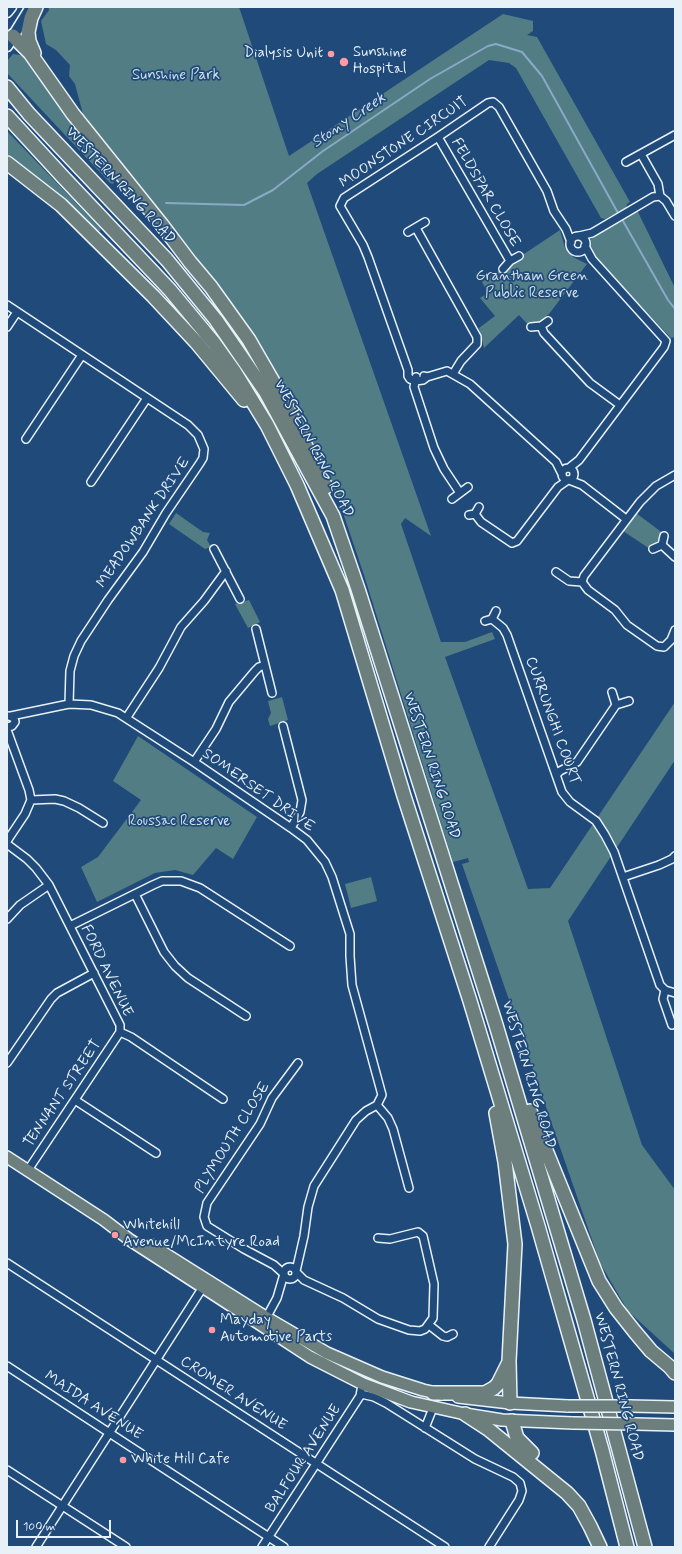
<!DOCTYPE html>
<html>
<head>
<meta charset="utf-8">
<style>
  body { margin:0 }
  #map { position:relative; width:682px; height:1554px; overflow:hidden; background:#1f4a7a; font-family:Mynerve,sans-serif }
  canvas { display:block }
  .frame { position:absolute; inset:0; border:8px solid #e8f1f8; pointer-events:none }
  .scale { position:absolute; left:16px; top:1520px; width:95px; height:18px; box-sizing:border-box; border:2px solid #e8f1f8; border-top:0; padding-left:5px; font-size:12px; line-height:14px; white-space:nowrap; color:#e8f1f8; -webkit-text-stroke:3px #1f4a7a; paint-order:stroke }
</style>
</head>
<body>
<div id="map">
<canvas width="682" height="1554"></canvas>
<div class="frame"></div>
<div class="scale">100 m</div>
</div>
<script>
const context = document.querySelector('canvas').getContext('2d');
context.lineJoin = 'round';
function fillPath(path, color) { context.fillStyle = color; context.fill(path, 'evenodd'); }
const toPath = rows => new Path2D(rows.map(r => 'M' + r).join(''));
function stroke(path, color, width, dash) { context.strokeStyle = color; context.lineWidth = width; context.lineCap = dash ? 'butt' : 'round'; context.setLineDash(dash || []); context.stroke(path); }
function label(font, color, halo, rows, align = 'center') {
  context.font = font + ' Mynerve,sans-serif'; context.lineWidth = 3.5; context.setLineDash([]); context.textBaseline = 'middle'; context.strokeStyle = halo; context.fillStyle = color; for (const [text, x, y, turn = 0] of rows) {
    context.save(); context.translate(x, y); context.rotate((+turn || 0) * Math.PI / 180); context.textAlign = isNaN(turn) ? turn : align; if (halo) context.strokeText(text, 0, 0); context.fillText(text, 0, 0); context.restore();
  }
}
const green = toPath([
  [48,7,239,7,289,156,503,14,533,21,533,31,527,35,537,37,630,202,627,204,626,208,605,219,601,218,516,68,509,63,489,60,317,174,307,183,431,536,405,518,401,524,441,642,465,642,492,632,495,639,445,657,528,889,550,888,675,702,675,760,568,921,642,1145,675,1190,675,1354,628,1311,600,1263,462,864,469,862,468,858,453,862,364,575,339,501,285,391,212,280,165,217,83,114,75,84,69,76,70,65,56,50,46,44,41,21,49,10],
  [13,54,20,55,28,61,115,180,113,184,110,183,7,73,7,61],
  [7,131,101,229,99,232,96,233,7,159],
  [637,210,675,288,675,337,671,338,591,253,588,245,592,237],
  [560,230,565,248,573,257,587,264,549,314,531,328,519,315,484,348,479,328,495,316,480,298,488,293,482,282],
  [176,513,203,532,210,533,207,540,211,547,205,549,169,524],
  [636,513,664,534,650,549,623,531],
  [249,600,260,622,248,628,235,604],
  [282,697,288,720,270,726,268,719,271,713,268,701],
  [138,736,257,817,233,859,216,848,193,875,175,870,155,873,97,902,81,867,98,857,141,800,113,781],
  [371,877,377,901,351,908,345,884]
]);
const stream = toPath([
  [166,203,244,205,273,190,323,151,430,79,488,46,496,44,522,52,542,76,618,213],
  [623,221,668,300,675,309]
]);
const street = toPath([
  [438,137,510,261],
  [641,154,658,184,660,196],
  [626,162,675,135],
  [416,228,477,337,477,344,461,361,453,374],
  [408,232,425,222],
  [579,236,592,233,653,197,660,196,666,201,675,216],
  '570 244a8 8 0 1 1 16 0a8 8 0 1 1-16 0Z',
  [503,269,510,261,519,256],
  [7,305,188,425,198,435,204,449,203,458,200,463,166,513,143,552,108,600,81,641,74,656,70,671,69,704],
  [541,326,544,333,590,383,620,405],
  [7,327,17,312],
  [531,327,541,326,548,321],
  [424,376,427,377,447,371,470,384,556,462,562,474],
  [416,377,414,387,434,448,444,469,460,493],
  [427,377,423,380,415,381,410,379,408,376,408,370,368,257,363,245,340,206,344,198,438,137,488,103,493,102,499,107,547,191,554,211,566,229,571,242],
  [26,439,82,355],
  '562 474a6 6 0 1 1 12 0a6 6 0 1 1-12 0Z',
  [569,468,579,460,664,347,666,341,592,259,585,246],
  [675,475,656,486,640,502,584,576,582,582,588,590,615,610,627,625,657,646,664,647,671,640,675,630],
  [569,480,582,485,626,519],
  [91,482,147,398],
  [452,499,468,487],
  [475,514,481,522,512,543,517,541,558,487,568,480],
  [469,515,475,514,479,507],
  [662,545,675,557],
  [214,549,240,599],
  [653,549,662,545,664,536],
  [556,572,569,581,582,582],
  [492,619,503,628,507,635,562,792,570,802,596,821,605,835,614,852,660,985,665,990,675,993],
  [485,621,492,619,496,611],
  [256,629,272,693],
  [612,692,616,705,629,701],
  [11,716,69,704,91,705,118,713,194,762,291,828,307,840,325,862,332,877,350,934,350,956,352,985,382,1095,377,1105,366,1111,356,1120,314,1186,308,1207,304,1236,296,1271],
  [127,717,159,668,181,627,204,601,226,571],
  [283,726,302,800,300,812,291,828],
  [7,727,12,726,15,722,14,718,9,716],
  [7,730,29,790,31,800,25,814,7,841],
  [194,762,216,729,229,702,255,671,259,667,265,665],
  [556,775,560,771,577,762,616,705],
  [31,800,55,799,64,801,79,808,103,823],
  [7,844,27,859,36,868,49,885,120,1025,120,1032,131,1037,223,1099],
  [623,877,659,865,672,859,675,856],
  [135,894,164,952,175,966,188,978,246,1016],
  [7,919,20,905,49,885],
  [70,926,153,885,162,881,181,881,200,888,290,946],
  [665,990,663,999,672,1025],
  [7,1063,51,999,57,993,94,973],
  [75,1100,156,1153],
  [377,1105,388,1118,393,1129,409,1188],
  [28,1170,120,1032],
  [7,1263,445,1547],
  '284 1273a6 6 0 1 1 12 0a6 6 0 1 1-12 0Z',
  [296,1272,304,1280,343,1298,378,1319,409,1330,420,1331,425,1329,433,1318,434,1284,423,1236,418,1232,390,1239,378,1238],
  [284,1274,274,1265,244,1249,207,1226,204,1217,207,1203,260,1124,272,1098,298,1063],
  [265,1320,277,1298,284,1274],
  [429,1325,443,1336,447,1337,453,1334],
  [7,1366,284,1547],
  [361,1394,374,1397,386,1403,475,1459,513,1477,520,1483,522,1491,519,1500,489,1547],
  [425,1428,433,1408],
  [7,1470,126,1547],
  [36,1547,205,1284],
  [262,1547,360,1396,361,1390]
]);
const secondary = toPath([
  [7,12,11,7],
  [7,46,31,7]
]);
const primary = toPath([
  [7,1157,104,1220,130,1240,249,1317,310,1357,363,1384,411,1402,465,1414,502,1420,573,1423],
  [151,1245,267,1318,327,1353,382,1377,423,1390,441,1394],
  [458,1397,510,1403,568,1406],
  [630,1406,675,1407],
  [635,1424,675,1425]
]);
const highway = toPath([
  [13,36,30,53,73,114,162,225,190,262,211,287,249,340,279,392,326,487],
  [34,53,29,41,28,32,31,18,36,7],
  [7,87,29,114,167,260,216,320,265,391,333,516,358,589,496,1025,584,1320,645,1547],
  [7,116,64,178,170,290,214,343,234,371,267,425,297,485,342,590,404,796,470,1001,538,1226,602,1450,627,1547],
  [7,163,61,205,153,296,196,342,244,400],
  [530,1111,599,1281,616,1308,635,1332,651,1351,670,1367,675,1373],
  [496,1113,505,1162,515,1244,509,1361,510,1403],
  [433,1393,485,1393,494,1388,498,1384,508,1364],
  [465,1414,488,1429,567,1493,579,1506,590,1526,600,1547],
  [512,1421,517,1438,532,1453]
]);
const primaryBridge = toPath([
  [568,1406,630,1406],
  [573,1423,635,1424]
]);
const markers = [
  [331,54,4,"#ff9aa2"],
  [344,62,5,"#ff9aa2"],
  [115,1235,4,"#ff9aa2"],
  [212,1330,4,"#ff9aa2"],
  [123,1460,4,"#ff9aa2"]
];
const poiNames = [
  ["Sunshine",353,53],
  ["Hospital",353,70],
  ["Dialysis Unit",323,54,"right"],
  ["Whitehill",123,1226],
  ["Avenue/McIntyre Road",123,1243],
  ["Mayday",220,1321],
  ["Automotive Parts",220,1338],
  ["White Hill Cafe",131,1460]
];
const parkNames = [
  ["Sunshine Park",176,76],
  ["Grantham Green",532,277],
  ["Public Reserve",532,294],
  ["Roussac Reserve",179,822]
];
const streetNames = [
  ["MOONSTONE CIRCUIT",404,143,-34],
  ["WESTERN RING ROAD",120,186,47],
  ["FELDSPAR CLOSE",485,193,60],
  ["WESTERN RING ROAD",313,449,62],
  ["MEADOWBANK DRIVE",144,523,-56],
  ["CURRUNGHI COURT",552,721,70],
  ["WESTERN RING ROAD",431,766,72],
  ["SOMERSET DRIVE",258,791,35],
  ["FORD AVENUE",106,971,64],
  ["WESTERN RING ROAD",528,1075,73],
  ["TENNANT STREET",63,1094,-56],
  ["PLYMOUTH CLOSE",233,1138,-58],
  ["WESTERN RING ROAD",618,1387,75],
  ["CROMER AVENUE",233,1394,33],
  ["MAIDA AVENUE",93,1406,33],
  ["BALFOUR AVENUE",304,1459,-57]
];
const waterNames = [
  ["Stony Creek",349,121,-34]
];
fillPath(green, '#527d85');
stroke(stream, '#8aa9c7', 2);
stroke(street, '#e8f1f8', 10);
stroke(secondary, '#e8f1f8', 13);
stroke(primary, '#e8f1f8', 14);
stroke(highway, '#e8f1f8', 16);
stroke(street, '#1f4a7a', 7);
stroke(secondary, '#1f4a7a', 10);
stroke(primary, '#6c7f7c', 11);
stroke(highway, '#6c7f7c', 13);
stroke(primaryBridge, '#e8f1f8', 14, []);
stroke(primaryBridge, '#6c7f7c', 11);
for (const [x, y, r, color] of markers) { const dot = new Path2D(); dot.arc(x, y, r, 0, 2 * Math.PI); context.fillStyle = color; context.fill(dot); stroke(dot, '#1f4a7a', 1.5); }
label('15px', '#e8f1f8', '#1f4a7a', poiNames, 'left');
label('15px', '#d2e0e7', '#1f4a7a', parkNames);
label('15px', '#e8f1f8', '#1f4a7a', streetNames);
label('italic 16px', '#d0dfec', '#1f4a7a', waterNames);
</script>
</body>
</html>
